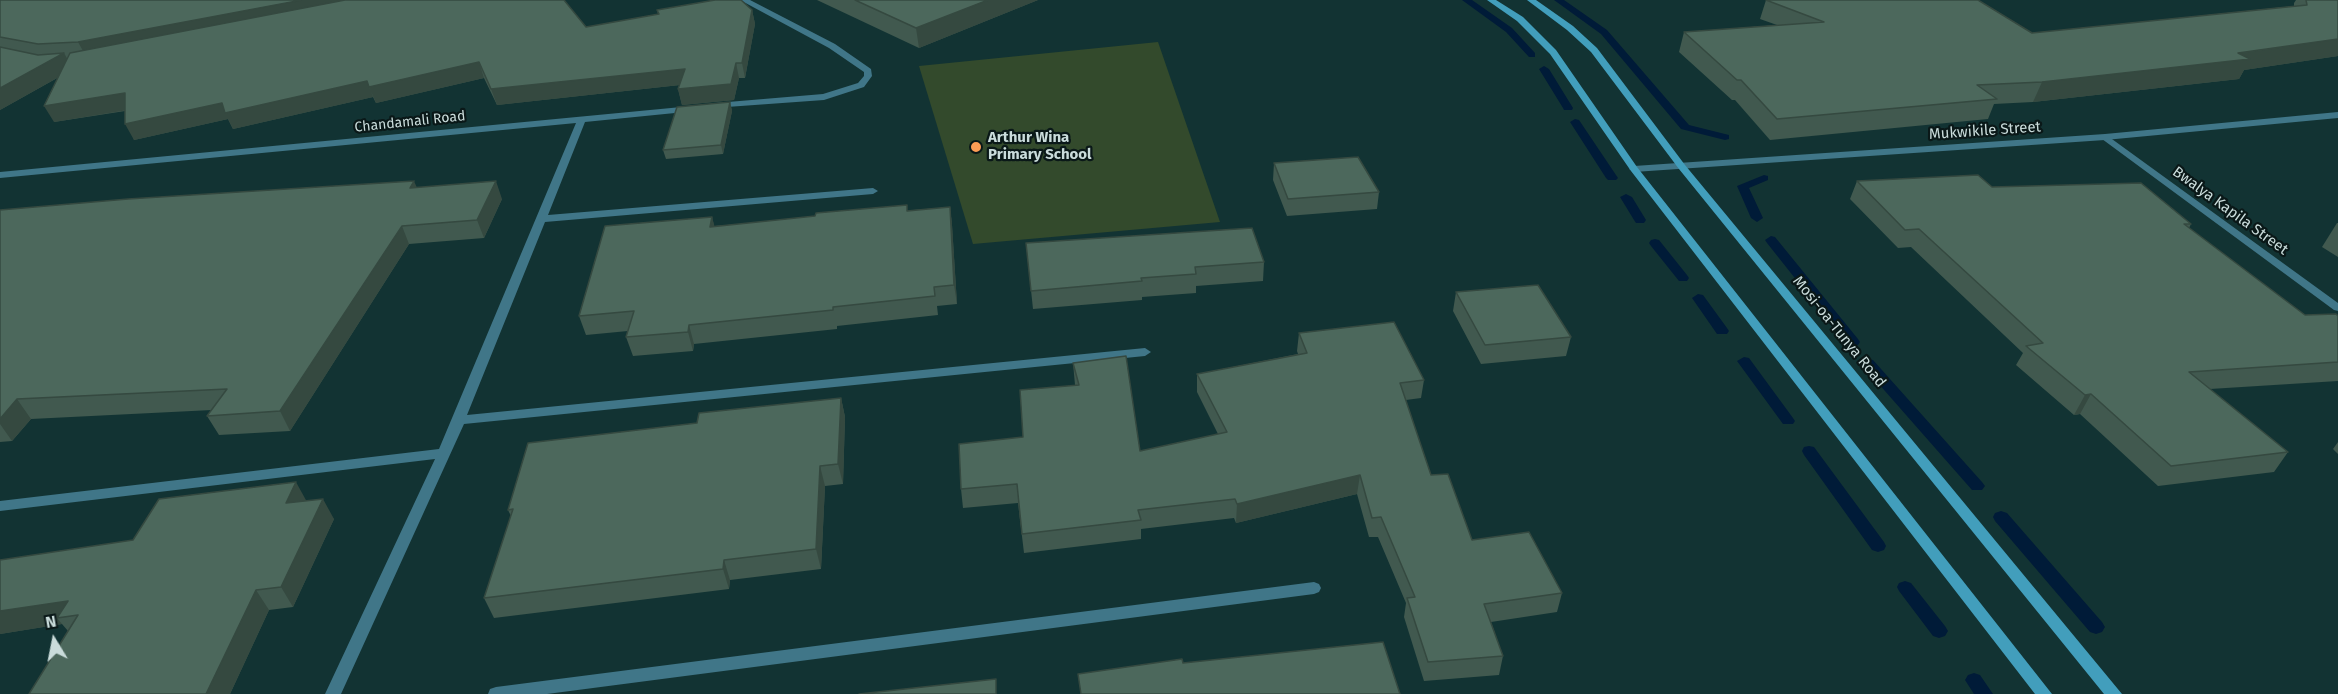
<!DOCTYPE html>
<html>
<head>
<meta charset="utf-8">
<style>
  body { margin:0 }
  #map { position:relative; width:2338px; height:694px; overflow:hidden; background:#123333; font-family:"Fira Sans",sans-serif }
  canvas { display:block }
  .north { position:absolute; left:24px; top:610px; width:60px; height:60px; -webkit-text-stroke:4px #0a1818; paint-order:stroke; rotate:350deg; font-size:16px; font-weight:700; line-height:24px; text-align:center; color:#cadcdb }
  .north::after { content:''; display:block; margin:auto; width:21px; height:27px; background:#cadcdb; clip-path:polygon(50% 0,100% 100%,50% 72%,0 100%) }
</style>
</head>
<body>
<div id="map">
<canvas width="2338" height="694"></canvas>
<div class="north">N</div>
</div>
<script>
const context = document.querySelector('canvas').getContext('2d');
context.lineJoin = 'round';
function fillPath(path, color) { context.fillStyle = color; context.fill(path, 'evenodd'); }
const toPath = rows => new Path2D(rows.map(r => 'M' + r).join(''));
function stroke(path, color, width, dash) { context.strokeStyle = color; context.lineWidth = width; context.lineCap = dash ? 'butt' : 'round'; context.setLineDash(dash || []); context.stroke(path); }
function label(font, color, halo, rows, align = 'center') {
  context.font = font + ' "Fira Sans",sans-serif'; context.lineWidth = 4.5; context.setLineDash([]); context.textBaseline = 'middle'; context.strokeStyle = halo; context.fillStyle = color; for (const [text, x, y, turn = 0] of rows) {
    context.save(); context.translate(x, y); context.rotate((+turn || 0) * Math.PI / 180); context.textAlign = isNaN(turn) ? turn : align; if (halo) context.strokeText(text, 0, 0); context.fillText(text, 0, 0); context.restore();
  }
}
const green = toPath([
  [1158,42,1220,222,973,244,919,66]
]);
const stream = toPath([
  [1462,0,1472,0,1512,28,1535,53,1535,57,1529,57,1506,32,1462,0],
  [1554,0,1564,0,1607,30,1689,125,1729,135,1729,139,1725,140,1681,129,1601,34,1554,0],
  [1544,66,1549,69,1573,108,1572,110,1564,110,1563,108,1539,69,1544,66],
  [1575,119,1579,120,1618,178,1616,180,1608,180,1606,178,1570,122,1575,119],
  [1764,175,1768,176,1768,180,1749,188,1763,218,1757,222,1751,218,1737,186,1764,175],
  [1626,194,1632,197,1646,220,1644,223,1636,223,1634,220,1620,197,1626,194],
  [1771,236,1775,237,1858,339,1860,342,1858,345,1848,345,1767,243,1765,240,1771,236],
  [1655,239,1659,240,1687,275,1689,278,1687,281,1679,281,1651,246,1649,243,1651,240,1655,239],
  [1698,294,1703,295,1727,328,1729,331,1727,334,1717,334,1692,298,1698,294],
  [1744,357,1749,358,1793,418,1795,421,1793,424,1783,424,1737,361,1744,357],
  [1868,359,1873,360,1982,482,1985,486,1982,490,1972,490,1863,366,1861,363,1868,359],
  [1809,446,1814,447,1884,542,1886,546,1884,550,1878,552,1872,550,1804,455,1802,451,1804,447,1809,446],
  [2001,511,2007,513,2102,622,2105,627,2102,632,2096,634,2090,632,1995,521,1993,517,1995,513,2001,511],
  [1905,581,1911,583,1945,626,1948,631,1945,636,1939,638,1933,636,1899,591,1897,587,1899,583,1905,581],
  [1974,673,1980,675,1993,694,1974,694,1965,680,1968,675,1974,673]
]);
const minor = toPath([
  [740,0,750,0,835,44,871,69,872,76,864,87,824,100,713,108,713,104,716,103,823,94,858,83,864,76,864,72,829,48,740,0],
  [692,106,697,109,695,111,585,122,548,215,873,188,878,191,873,194,545,222,467,415,1145,348,1151,352,1145,356,464,424,341,694,325,694,435,459,0,511,0,501,439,449,576,123,0,178,0,172,692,106],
  [2105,134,2338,303,2338,311,2334,310,2102,139,2100,137,2105,134],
  [1314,582,1319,584,1321,588,1319,592,1314,594,547,694,488,694,490,689,496,687,1314,582]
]);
const tertiary = toPath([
  [2338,112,2338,118,2105,140,1634,172,1629,169,1634,166,2105,134,2338,112]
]);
const secondary = toPath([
  [1487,0,1496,0,1523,17,1556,50,1637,167,2052,694,2035,694,1631,171,1550,54,1517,21,1487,0],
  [1527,0,1536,0,1573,26,1597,48,1685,165,2122,694,2104,694,1679,169,1591,52,1567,30,1527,0]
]);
const wall = toPath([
  [0,0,586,27,658,14,657,10,752,10,755,24,745,78,739,78,734,100,682,105,678,89,680,85,497,105,484,78,376,103,373,97,233,129,228,119,134,140,125,111,54,122,59,77,0,110],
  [817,0,1038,0,919,48],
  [1766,0,2032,33,2294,6,2294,3,2296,0,2338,0,2338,56,2244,70,2239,79,2033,102,1994,104,1988,119,1770,140,1735,100,1732,100,1679,52,1684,32,1777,25,1760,19],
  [730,102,732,111,723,154,666,159,663,150],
  [1274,163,1379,192,1377,209,1287,216,1273,180],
  [1857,181,1992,187,2191,224,2189,228,2305,315,2338,316,2338,381,2210,389,2288,452,2274,472,2158,486,2080,414,2074,415,2016,365,2023,353,1911,247,1898,248,1850,199],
  [417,187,502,199,484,238,409,244,290,431,219,435,207,416,212,410,31,419,12,441,0,442,0,210],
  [950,207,952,225,957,304,937,306,938,315,837,326,837,329,694,344,693,351,633,356,626,337,628,331,586,335,579,316,712,217,714,226],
  [2337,223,2338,223,2338,257,2322,247],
  [1026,243,1264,262,1263,281,1196,286,1196,293,1142,297,1142,300,1033,309],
  [1456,292,1571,337,1566,356,1481,364,1453,311],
  [1299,333,1424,380,1421,398,1406,400,1431,475,1472,540,1562,593,1557,612,1491,622,1503,656,1499,675,1424,681,1404,617,1406,603,1378,537,1369,537,1357,494,1236,523,1234,518,1141,529,1141,539,1024,553,1018,503,963,508,961,489,1023,437,1075,385,1073,363,1140,451,1218,434,1197,392,1197,374,1298,354,1297,351],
  [841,398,845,417,843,484,825,486,821,569,730,580,729,589,494,618,484,598,511,516,508,510,697,423],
  [2338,442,2338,454,2333,449],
  [307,501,334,519,293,607,269,610,230,694,29,694,68,631,62,624,0,634,0,560,133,540]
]);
const shadedWall = toPath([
  [302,0,384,0,87,58,78,42],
  [988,0,1038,0,919,48,916,28],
  [752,10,755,24,745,78,742,63],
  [2338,39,2338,56,2244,70,2239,79,2033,102,2042,82],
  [64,53,73,69,0,110,0,88],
  [479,62,484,78,376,103,369,87],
  [736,63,739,78,734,100,682,105,678,89],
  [685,69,689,84,497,105,491,89],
  [367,81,373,97,233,129,228,119,134,140,125,124,222,103],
  [125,93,134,109,54,122,44,106],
  [730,102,732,111,723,154,721,145],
  [414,181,422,199,410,188],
  [496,181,502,199,484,238,477,220],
  [950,207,952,225,957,304,954,285],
  [712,217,717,235,710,227],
  [402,226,409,244,290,431,280,411],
  [689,325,694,344,693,351,688,332],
  [2091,394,2080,414,2074,415,2085,395],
  [841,398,845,417,843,484,838,464],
  [17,399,31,419,12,441,0,424,0,419],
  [820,466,825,486,821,569,816,549],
  [1360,475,1357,494,1236,523,1237,504],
  [296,482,307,502,286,503],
  [323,499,334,519,293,607,281,587],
  [724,560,730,580,729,589,723,569],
  [256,590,269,610,230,694,206,694],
  [68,601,78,615,57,618,62,624,0,634,0,611]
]);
const building = toPath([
  [0,0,302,0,78,42,38,44,0,37,0,0],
  [345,0,564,0,586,27,659,14,657,10,715,0,741,0,752,10,742,63,736,63,731,84,678,89,685,69,491,89,479,62,369,87,367,81,225,113,222,103,125,124,125,93,44,106,70,53,345,0],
  [855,0,988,0,916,28,855,0],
  [1766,0,1978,0,2032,33,2307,5,2306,0,2338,0,2338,39,2238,53,2250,59,2042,82,1977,85,1997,99,1777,119,1741,80,1737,80,1684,32,1824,22,1766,0],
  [0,47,38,55,64,53,0,88,0,47],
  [730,102,721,145,663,150,677,107,730,102],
  [1358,157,1379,192,1288,199,1274,163,1358,157],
  [1978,175,1992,187,2141,183,2191,224,2184,224,2305,315,2336,314,2338,316,2338,362,2189,372,2288,452,2171,466,2091,394,2085,395,2026,346,2043,343,1919,229,1905,230,1857,181,1978,175],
  [414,181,410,188,496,181,477,220,402,226,280,411,207,416,227,389,17,399,0,419,0,210,128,199,414,181],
  [907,205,907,211,950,207,954,285,934,287,935,296,833,307,833,310,689,325,688,332,626,337,634,311,579,316,605,226,712,217,710,227,815,216,816,213,907,205],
  [1252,228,1264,262,1195,267,1196,274,1141,278,1142,281,1031,291,1026,243,1252,228],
  [1538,285,1571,337,1485,345,1456,292,1538,285],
  [1394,322,1424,380,1400,383,1431,475,1448,474,1472,540,1529,532,1562,593,1484,604,1503,656,1428,662,1407,598,1415,597,1381,517,1372,518,1360,475,1237,504,1235,499,1138,510,1141,520,1022,534,1017,484,961,489,959,444,1023,437,1020,390,1079,385,1073,363,1126,356,1140,451,1227,432,1197,374,1307,353,1299,333,1394,322],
  [841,398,838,464,820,466,816,549,724,560,723,569,484,598,513,509,508,510,528,443,697,423,699,413,841,398],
  [296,482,286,503,323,499,281,587,256,590,206,694,29,694,78,615,57,618,68,601,0,611,0,560,133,540,159,499,296,482],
  [1383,642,1400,694,1081,694,1078,674,1182,659,1183,663,1383,642],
  [996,679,996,694,859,694,996,679]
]);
const markers = [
  [976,147,6,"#fd9d55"]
];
const farStreetnames = [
  ["Chandamali Road",410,122,-6]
];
const streetNames = [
  ["Mukwikile Street",1985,131,-4],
  ["Bwalya Kapila Street",2230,211,36],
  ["Mosi-oa-Tunya Road",1839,332,51]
];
const poiNames = [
  ["Arthur Wina",988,138],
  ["Primary School",988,155]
];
fillPath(green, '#334a2c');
fillPath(stream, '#001b38');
fillPath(minor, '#407688');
fillPath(tertiary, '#407688');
fillPath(secondary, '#429ebc');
fillPath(wall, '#41594f');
fillPath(shadedWall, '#354940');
fillPath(building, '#4c685c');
stroke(building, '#354940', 1.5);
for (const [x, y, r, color] of markers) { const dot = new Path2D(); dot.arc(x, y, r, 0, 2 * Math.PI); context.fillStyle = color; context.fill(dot); stroke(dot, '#0a1818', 2); }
label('14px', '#cadcdb', '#0a1818', farStreetnames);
label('15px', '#cadcdb', '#0a1818', streetNames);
label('bold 15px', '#cadcdb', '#0a1818', poiNames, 'left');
</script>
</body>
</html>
